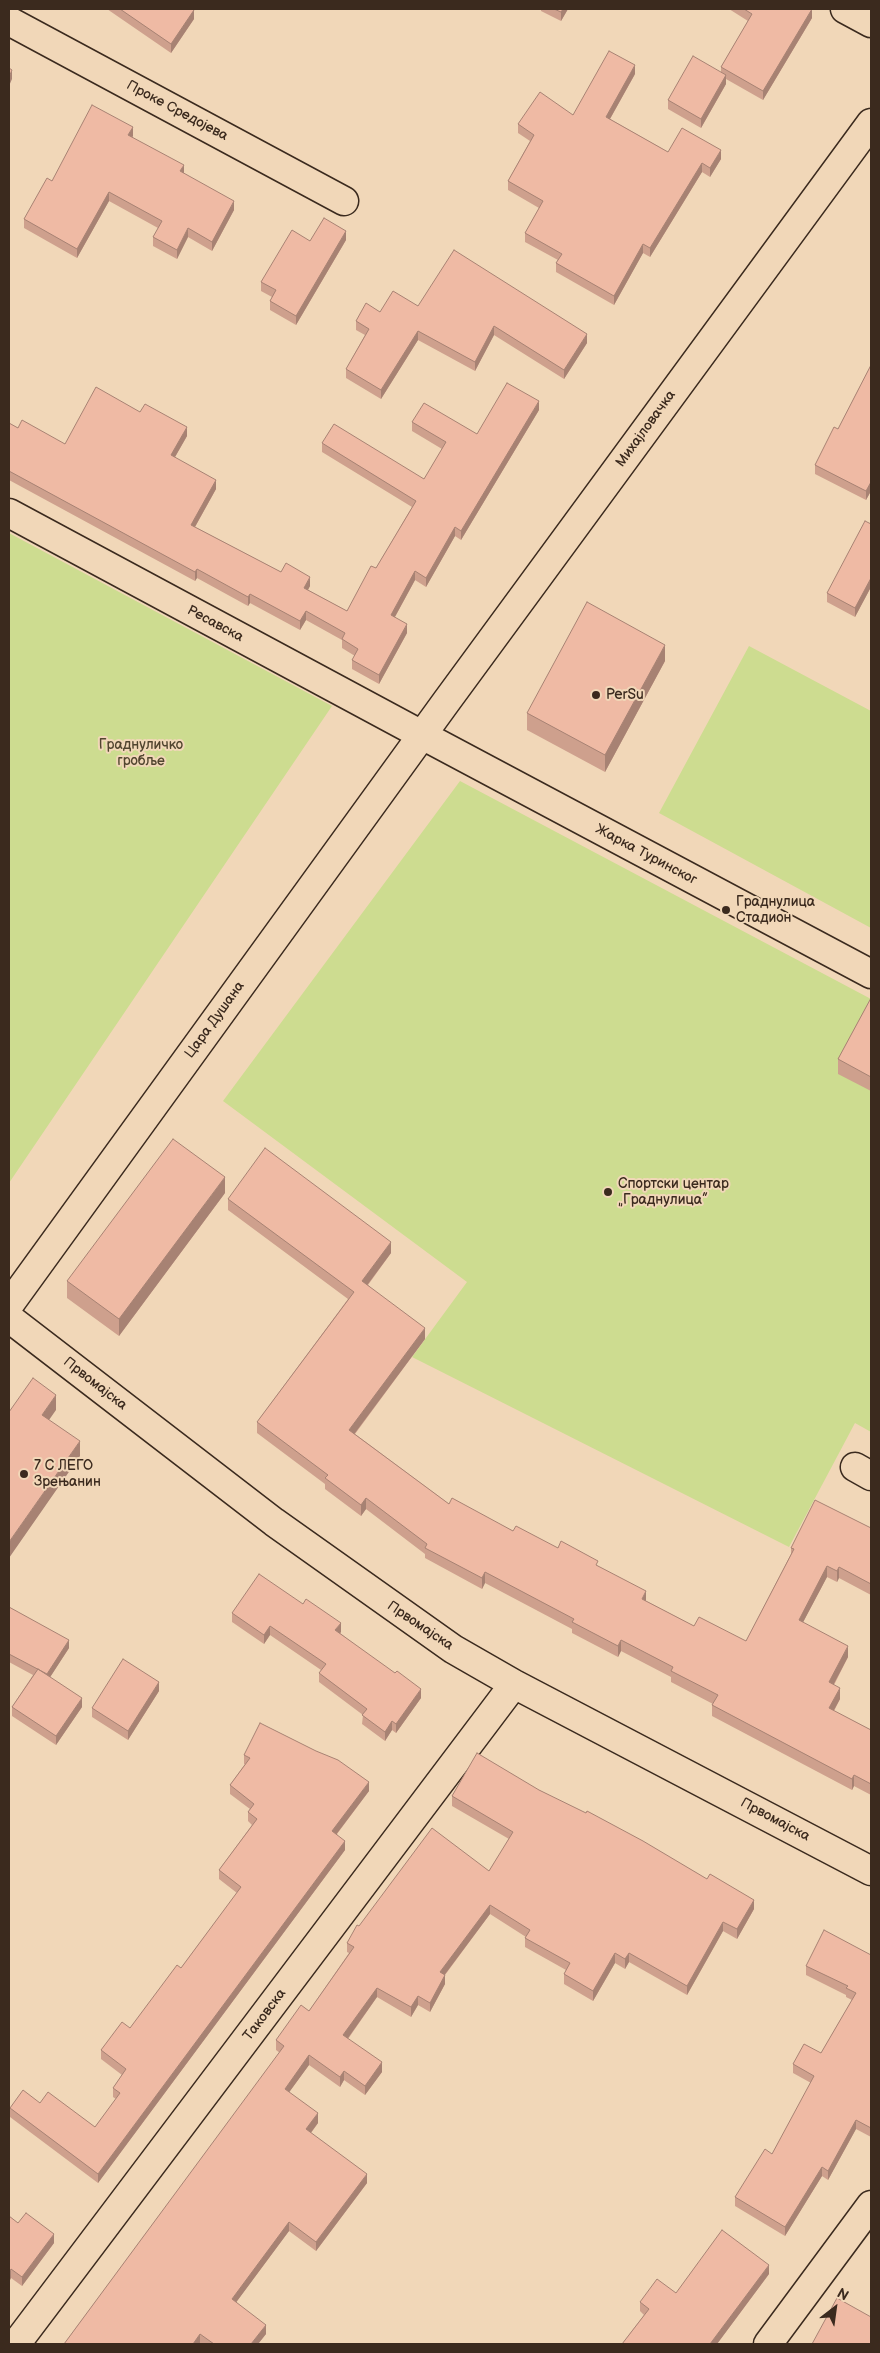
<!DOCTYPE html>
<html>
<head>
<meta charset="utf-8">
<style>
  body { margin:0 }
  #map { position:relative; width:880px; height:2353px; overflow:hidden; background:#f1d7b8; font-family:"Balsamiq Sans",sans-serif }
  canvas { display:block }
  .frame { position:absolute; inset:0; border:10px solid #3b2a1e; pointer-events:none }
  .north { position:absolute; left:810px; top:2283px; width:50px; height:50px; -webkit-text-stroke:4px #f1d7b8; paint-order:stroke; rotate:30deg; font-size:14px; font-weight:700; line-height:20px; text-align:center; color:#3b2a1e }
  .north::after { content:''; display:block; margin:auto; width:18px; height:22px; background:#3b2a1e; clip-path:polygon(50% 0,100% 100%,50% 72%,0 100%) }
</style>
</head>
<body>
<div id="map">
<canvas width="880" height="2353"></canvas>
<div class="frame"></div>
<div class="north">N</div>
</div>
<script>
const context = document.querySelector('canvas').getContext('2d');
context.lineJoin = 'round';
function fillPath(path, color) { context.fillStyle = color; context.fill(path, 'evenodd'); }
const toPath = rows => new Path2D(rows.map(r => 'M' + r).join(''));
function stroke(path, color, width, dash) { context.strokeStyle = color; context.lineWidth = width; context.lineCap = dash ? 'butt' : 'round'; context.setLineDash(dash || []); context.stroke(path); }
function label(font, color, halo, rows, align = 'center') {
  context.font = font + ' "Balsamiq Sans",sans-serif'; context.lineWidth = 4; context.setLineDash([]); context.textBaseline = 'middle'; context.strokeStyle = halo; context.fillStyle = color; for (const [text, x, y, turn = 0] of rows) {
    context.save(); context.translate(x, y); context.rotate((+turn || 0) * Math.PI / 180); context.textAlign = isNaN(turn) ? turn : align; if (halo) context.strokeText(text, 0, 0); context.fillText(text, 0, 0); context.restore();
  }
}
const green = toPath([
  [9,533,332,706,9,1183],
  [749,646,871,711,871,928,659,813],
  [460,781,871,999,871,1432,855,1423,789,1547,412,1357,467,1282,223,1101]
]);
const minor = toPath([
  [845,9,871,23],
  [9,21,344,201],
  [9,513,422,735,871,974],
  [9,1305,446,702,871,123],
  [9,1318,274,1522,453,1649,514,1684,871,1871],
  [855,1467,871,1476],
  [16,2344,514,1684],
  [768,2344,871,2205]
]);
const wall = toPath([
  [107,9,193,9,194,19,171,53],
  [541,9,568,9,561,21,541,11],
  [729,9,811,9,812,18,763,100,726,79,726,84,701,128,668,109,668,100,721,72,721,67,748,21],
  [635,74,610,119,668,152,721,159,710,177,702,172,650,257,643,253,614,305,556,272,556,263,558,260,525,242,525,233,539,208,508,190,508,181,530,141,518,133,518,124,573,115],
  [133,136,132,137,234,210,212,251,188,237,177,259,153,246,153,237,158,228,109,201,77,258,24,228,24,219,52,181],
  [346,240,296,325,270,310,270,301,272,297,261,291,261,282,310,241],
  [418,306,587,343,564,379,494,335,475,371,418,340,381,399,346,378,346,369,365,335,356,330,356,321,380,312],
  [871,365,871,491,866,500,815,474,815,465,838,429],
  [539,410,461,540,455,536,426,587,415,580,395,617,407,633,379,684,352,669,352,660,355,656,342,648,342,640,306,620,300,630,250,603,248,606,197,578,195,581,9,480,9,423,18,428,65,444,140,412,187,436,175,457,216,489,195,527,281,572,310,586,308,590,347,611,376,568,412,507,322,452,322,443,424,479,442,449,412,431,412,422,477,434],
  [871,524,871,587,855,617,827,602,827,593],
  [665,661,605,772,527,730,527,713],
  [871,998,871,1091,838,1074,838,1059],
  [225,1193,119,1336,67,1298,67,1281],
  [228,1199,391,1253,368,1285,425,1339,355,1434,449,1504,513,1531,558,1548,598,1566,646,1601,694,1626,746,1641,791,1554,791,1548,871,1528,871,1527,871,1595,839,1578,837,1582,827,1577,803,1622,848,1657,834,1685,840,1699,834,1711,871,1730,871,1795,854,1786,852,1790,712,1716,712,1705,713,1704,671,1682,671,1677,621,1651,618,1657,572,1633,572,1629,485,1583,482,1589,425,1558,425,1554,366,1509,361,1516,325,1489,325,1484,257,1433,257,1422,348,1299,228,1210],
  [9,1607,69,1648,50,1677,82,1707,56,1745,12,1716,12,1707,33,1675,9,1662],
  [232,1613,341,1632,340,1633,421,1698,396,1733,392,1730,385,1741,362,1724,363,1715,319,1682,319,1673,321,1670,270,1635,264,1644,232,1622],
  [159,1691,128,1740,92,1717,92,1708],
  [244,1755,369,1791,337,1834,345,1850,98,2183,10,2117,10,2108,40,2103,95,2127,116,2099,113,2097,113,2088,122,2075,101,2059,101,2050,130,2028,181,1968,237,1893,219,1879,219,1870,252,1825,248,1821,248,1812,250,1809,230,1794,230,1785,245,1764,244,1764],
  [539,1790,754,1909,737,1939,723,1931,687,1995,629,1962,625,1969,615,1963,593,2001,564,1984,564,1974,566,1970,525,1947,525,1938,526,1937,490,1914,445,1975,445,1984,430,2012,418,2005,411,2017,377,1997,348,2039,382,2072,365,2095,344,2080,340,2087,309,2065,289,2092,318,2123,311,2133,367,2183,316,2251,289,2231,236,2302,266,2334,258,2344,64,2344,280,2053,276,2050,276,2040,309,2011,349,1953,347,1952,347,1943,359,1926,489,1871,509,1839,452,1806,452,1796],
  [871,1955,871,2137,856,2129,828,2180,822,2176,785,2236,735,2206,735,2197,772,2154,811,2083,793,2073,793,2064,821,2053,852,2000,846,1997,846,1995,806,1975,806,1966],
  [9,2216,18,2223,54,2243,22,2286,11,2278,9,2282],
  [769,2274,717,2344,622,2344,644,2315,640,2311,640,2302,676,2293]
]);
const shadedWall = toPath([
  [563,9,568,9,561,21,561,12],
  [812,9,812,18,763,100,763,91],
  [194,10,194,19,171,53,171,44],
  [635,65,635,74,606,126,606,117],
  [12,70,12,79,9,86,9,77],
  [726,75,726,84,701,128,701,119],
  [133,127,133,136,128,144,128,135],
  [721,150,721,159,710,177,710,168],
  [702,163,702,172,650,257,650,248],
  [184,165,184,174,180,171],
  [109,192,109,201,77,258,77,249],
  [234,201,234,210,212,251,212,242],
  [188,228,188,237,177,259,177,250],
  [346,231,346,240,296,325,296,316],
  [643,244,643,253,614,305,614,296],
  [494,326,494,335,475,371,475,362],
  [418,331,418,340,381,399,381,390],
  [587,334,587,343,564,379,564,370],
  [539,401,539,410,461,540,461,531],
  [187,427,187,436,171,464,171,455],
  [216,480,216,489,191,534,191,525],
  [871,482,871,491,866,500,866,491],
  [455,527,455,536,426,587,426,578],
  [197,569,197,578,195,581,195,572],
  [415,571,415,580,391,624,391,615],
  [310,577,310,586,304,597,304,588],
  [871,578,871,587,855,617,855,608],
  [250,594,250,603,248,606,248,597],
  [306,611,306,620,300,630,300,621],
  [407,624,407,633,379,684,379,675],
  [665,645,665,661,605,772,605,755],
  [225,1177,225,1193,119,1336,119,1319],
  [391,1242,391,1253,362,1292,362,1281],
  [425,1328,425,1339,349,1441,349,1430],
  [56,1395,56,1410,42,1430,42,1415],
  [80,1441,80,1456,9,1558,9,1542],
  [366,1498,366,1509,361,1516,361,1505],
  [827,1566,827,1577,799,1630,799,1620],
  [839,1567,839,1578,837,1582,837,1571],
  [485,1572,485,1583,482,1589,482,1578],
  [646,1591,646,1602,642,1599],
  [341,1623,341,1632,335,1639,335,1630],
  [270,1626,270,1635,264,1644,264,1635],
  [69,1640,69,1648,47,1682,47,1674],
  [621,1640,621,1651,618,1657,618,1646],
  [848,1646,848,1657,829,1693,829,1682],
  [159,1682,159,1691,128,1740,128,1731],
  [840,1688,840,1699,829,1719,829,1708],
  [421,1689,421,1698,396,1733,396,1724],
  [82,1698,82,1707,56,1745,56,1736],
  [392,1721,392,1730,385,1741,385,1732],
  [854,1775,854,1786,852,1790,852,1779],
  [369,1782,369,1791,332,1840,332,1831],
  [345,1841,345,1850,98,2183,98,2174],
  [754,1900,754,1909,737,1939,737,1929],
  [490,1905,490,1914,440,1981,440,1972],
  [723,1922,723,1931,687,1995,687,1986],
  [615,1953,615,1963,593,2001,593,1991],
  [629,1953,629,1962,625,1969,625,1959],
  [445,1975,445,1984,430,2012,430,2003],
  [377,1988,377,1997,343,2045,343,2035],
  [418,1996,418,2005,411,2017,411,2007],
  [309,2055,309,2065,285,2098,285,2089],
  [382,2062,382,2072,365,2095,365,2086],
  [344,2071,344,2080,340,2087,340,2077],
  [318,2113,318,2123,306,2139,306,2129],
  [856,2120,856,2129,828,2180,828,2171],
  [822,2167,822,2176,785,2236,785,2227],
  [367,2174,367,2183,316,2251,316,2242],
  [289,2222,289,2231,232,2308,232,2299],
  [54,2234,54,2243,22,2286,22,2277],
  [769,2265,769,2274,717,2344,710,2344],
  [11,2269,11,2278,9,2282,9,2273],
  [266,2325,266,2334,258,2344,251,2344],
  [200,2334,200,2344,193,2344]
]);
const building = toPath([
  [120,9,193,9,194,10,171,44,120,9],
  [554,9,563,9,561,12,554,9],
  [744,9,812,9,763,91,721,67,752,14,744,9],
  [609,51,635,65,606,117,668,152,682,128,721,150,710,168,702,163,650,248,643,244,614,296,556,263,562,254,525,233,543,201,508,181,534,135,518,124,540,92,573,115,609,51],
  [693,56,726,75,701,119,668,100,693,56],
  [9,68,12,70,9,77,9,68],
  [92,105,133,127,128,135,184,165,180,171,234,201,212,242,188,228,177,250,153,237,162,221,109,192,77,249,24,219,47,178,52,181,92,105],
  [324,218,346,231,296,316,270,301,276,290,261,282,292,230,310,241,324,218],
  [454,250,587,334,564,370,494,326,475,362,418,331,381,390,346,369,369,329,356,321,366,303,380,312,393,291,418,306,454,250],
  [871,365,871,482,866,491,815,465,834,427,838,429,871,365],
  [507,383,539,401,461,531,455,527,426,578,415,571,391,615,407,624,379,675,352,660,358,649,342,639,345,633,306,611,300,621,250,594,248,597,197,569,195,572,9,471,9,423,18,428,22,420,65,444,96,387,140,412,145,404,187,427,171,455,216,480,191,525,281,572,286,563,310,577,304,588,347,611,371,566,376,568,416,501,322,443,334,424,424,479,446,442,412,422,424,403,477,434,507,383],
  [865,521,871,524,871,578,855,608,827,593,865,521],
  [587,602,665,645,605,755,527,713,587,602],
  [871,998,871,1077,838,1059,871,998],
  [173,1139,225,1177,119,1319,67,1281,173,1139],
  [265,1148,391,1242,362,1281,425,1328,349,1430,449,1504,452,1498,513,1531,516,1526,558,1548,561,1541,598,1561,596,1565,646,1591,642,1599,694,1626,699,1617,746,1641,794,1549,791,1548,815,1500,871,1528,871,1527,871,1584,839,1567,837,1571,827,1566,799,1620,848,1646,829,1682,840,1688,829,1708,871,1730,871,1784,854,1775,852,1779,712,1705,718,1695,671,1671,673,1667,621,1640,618,1646,572,1622,574,1619,485,1572,482,1578,425,1548,427,1544,366,1498,361,1505,325,1478,328,1475,257,1422,354,1292,228,1199,265,1148],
  [33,1378,56,1395,42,1415,80,1441,9,1542,9,1412,33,1378],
  [259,1574,303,1604,306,1599,341,1623,335,1630,395,1673,397,1671,421,1689,396,1724,392,1721,385,1732,362,1715,367,1709,319,1673,326,1664,270,1626,264,1635,232,1613,259,1574],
  [9,1607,69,1640,47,1674,9,1654,9,1607],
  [123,1659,159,1682,128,1731,92,1708,123,1659],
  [38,1669,82,1698,56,1736,12,1707,38,1669],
  [260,1723,316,1751,338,1760,369,1782,332,1831,345,1841,98,2174,10,2108,23,2090,40,2103,48,2092,95,2127,120,2093,113,2088,126,2069,101,2050,122,2022,130,2028,177,1965,181,1968,241,1887,219,1870,257,1819,248,1812,254,1804,230,1785,250,1758,244,1755,260,1723],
  [477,1753,539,1790,586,1813,587,1811,643,1841,707,1879,710,1874,754,1900,737,1929,723,1922,687,1986,629,1953,625,1959,615,1953,593,1991,564,1974,570,1963,525,1938,530,1930,490,1905,440,1972,445,1975,430,2003,418,1996,411,2007,377,1988,343,2035,382,2062,365,2086,344,2071,340,2077,309,2055,285,2089,318,2113,306,2129,367,2174,316,2242,289,2222,232,2299,266,2325,251,2344,214,2344,200,2334,193,2344,64,2344,284,2046,276,2040,301,2005,309,2011,354,1947,347,1943,357,1925,359,1926,432,1828,489,1871,513,1832,452,1796,477,1753],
  [824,1930,871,1955,871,2128,856,2120,828,2171,822,2167,785,2227,735,2197,765,2149,772,2154,814,2076,793,2064,804,2044,821,2053,856,1993,846,1988,848,1986,806,1966,824,1930],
  [26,2213,54,2234,22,2277,11,2269,9,2273,9,2216,18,2223,26,2213],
  [722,2230,769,2265,710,2344,622,2344,649,2309,640,2302,657,2279,676,2293,722,2230],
  [837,2298,871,2317,871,2344,812,2344,837,2298]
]);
const markers = [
  [596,695,5,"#3b2a1e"],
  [726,910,5,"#3b2a1e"],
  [608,1192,5,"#3b2a1e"],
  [24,1474,5,"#3b2a1e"]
];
const streetNames = [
  ["Проке Средојева",177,111,28],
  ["Михајловачка",646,429,-54],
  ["Ресавска",215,624,28],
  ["Жарка Туринског",646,855,28],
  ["Цара Душана",215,1020,-54],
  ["Првомајска",95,1384,38],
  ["Првомајска",420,1626,34],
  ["Првомајска",775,1820,28],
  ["Таковска",265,2015,-53]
];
const poiNames = [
  ["PerSu",606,695],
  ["Граднулица",736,902],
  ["Стадион",736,918],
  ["Спортски центар",618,1184],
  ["„Граднулица”",618,1200],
  ["7 С ЛЕГО",34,1466],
  ["Зрењанин",34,1482]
];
const parkNames = [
  ["Граднуличко",141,745],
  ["гробље",141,761]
];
fillPath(green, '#cddc90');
stroke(minor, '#3b2a1e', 31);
stroke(minor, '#f1d7b8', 28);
fillPath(wall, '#cea08d');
fillPath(shadedWall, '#a78273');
fillPath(building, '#efbaa4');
stroke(building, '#a78273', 1);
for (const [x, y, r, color] of markers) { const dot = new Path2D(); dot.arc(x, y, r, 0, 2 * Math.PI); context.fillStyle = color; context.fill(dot); stroke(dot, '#f1d7b8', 2); }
label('14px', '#3b2a1e', '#f1d7b8', streetNames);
label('14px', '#3b2a1e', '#f1d7b8', poiNames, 'left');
label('14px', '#51452f', '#f1d7b8', parkNames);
</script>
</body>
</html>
